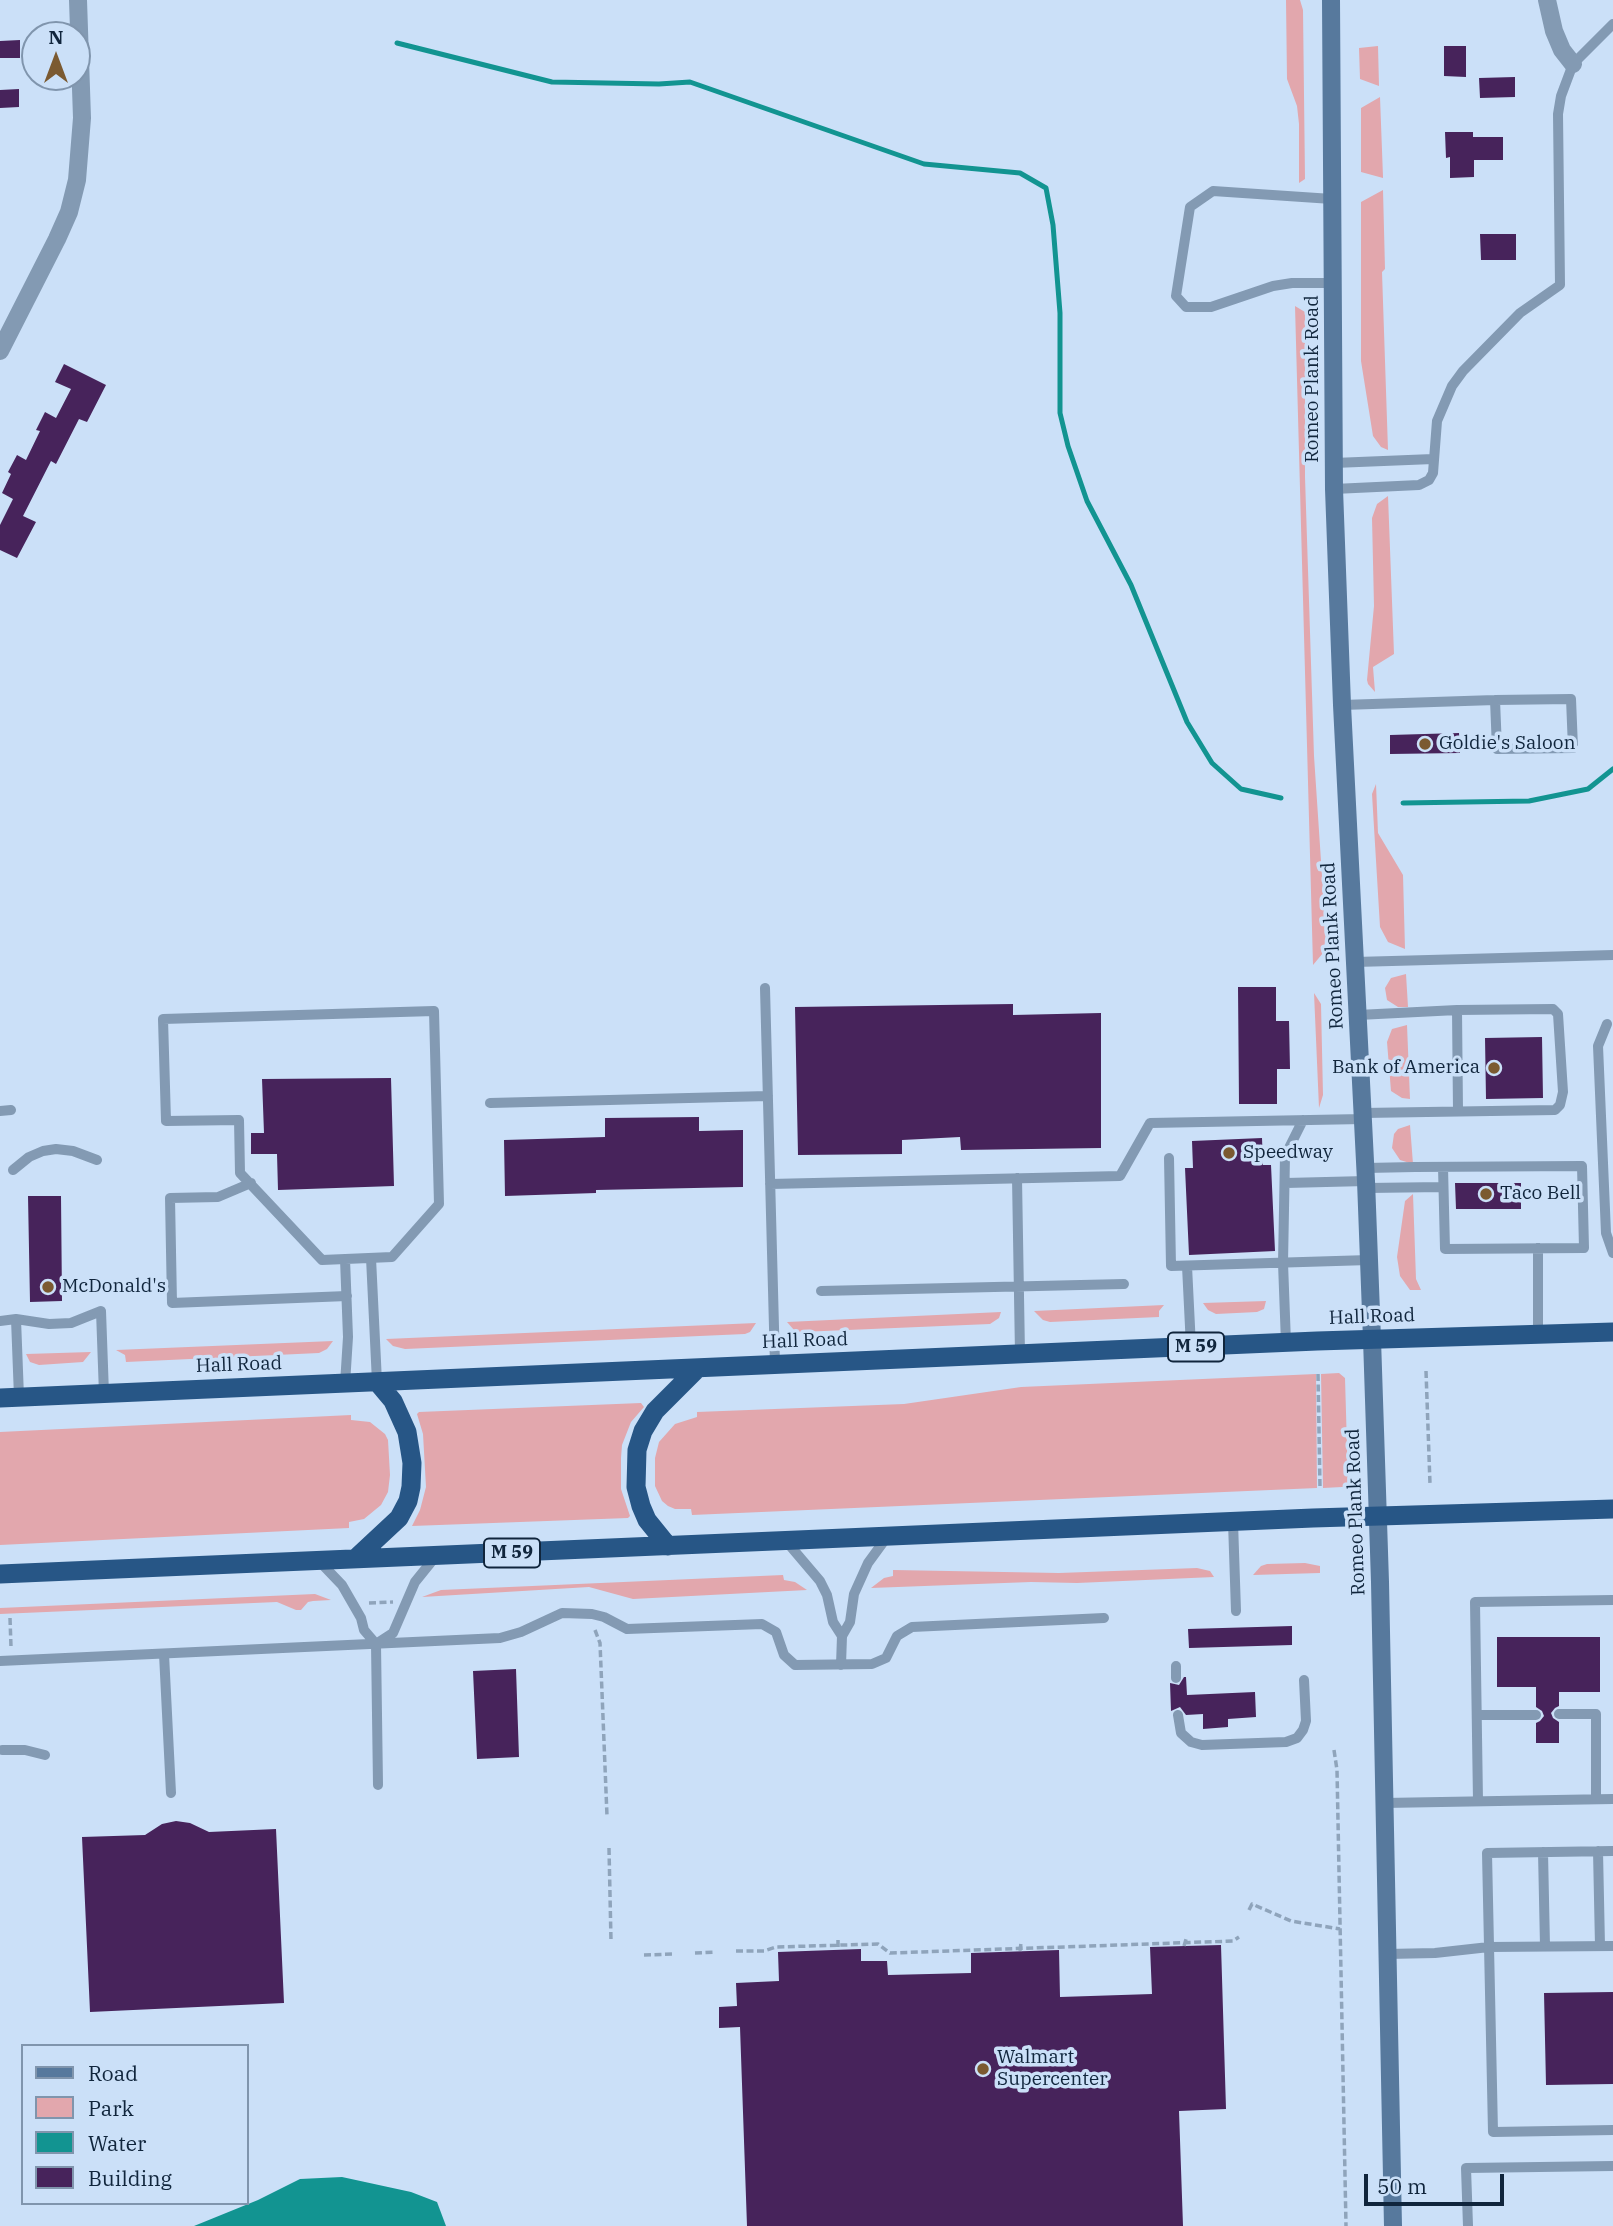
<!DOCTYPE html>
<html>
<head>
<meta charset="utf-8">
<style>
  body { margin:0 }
  #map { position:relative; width:1613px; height:2226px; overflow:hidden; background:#cbe0f8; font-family:"IBM Plex Serif",serif }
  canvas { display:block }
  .legend { position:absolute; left:21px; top:2044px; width:228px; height:161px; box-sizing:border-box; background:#cbe0f8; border:2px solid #8095ad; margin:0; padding:9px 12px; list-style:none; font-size:21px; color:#10253c }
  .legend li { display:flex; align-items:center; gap:14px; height:35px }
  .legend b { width:35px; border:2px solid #8095ad }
  .north { position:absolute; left:21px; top:21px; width:70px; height:70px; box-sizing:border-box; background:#cbe0f8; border:2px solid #8095ad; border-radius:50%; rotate:0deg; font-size:19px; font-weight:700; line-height:28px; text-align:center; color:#10253c }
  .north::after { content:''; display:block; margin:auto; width:24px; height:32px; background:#7b5a31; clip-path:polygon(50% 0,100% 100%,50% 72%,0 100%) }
  .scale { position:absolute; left:1364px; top:2174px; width:140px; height:32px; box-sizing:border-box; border:4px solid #10253c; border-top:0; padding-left:9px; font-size:21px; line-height:24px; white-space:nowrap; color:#10253c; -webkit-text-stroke:5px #cbe0f8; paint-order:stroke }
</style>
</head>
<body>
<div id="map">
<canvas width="1613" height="2226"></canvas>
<ul class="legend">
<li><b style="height:9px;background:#57799d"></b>Road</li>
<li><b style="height:19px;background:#e2a7ad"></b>Park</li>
<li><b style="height:19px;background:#129491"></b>Water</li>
<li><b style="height:19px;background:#47235b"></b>Building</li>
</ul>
<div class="north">N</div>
<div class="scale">50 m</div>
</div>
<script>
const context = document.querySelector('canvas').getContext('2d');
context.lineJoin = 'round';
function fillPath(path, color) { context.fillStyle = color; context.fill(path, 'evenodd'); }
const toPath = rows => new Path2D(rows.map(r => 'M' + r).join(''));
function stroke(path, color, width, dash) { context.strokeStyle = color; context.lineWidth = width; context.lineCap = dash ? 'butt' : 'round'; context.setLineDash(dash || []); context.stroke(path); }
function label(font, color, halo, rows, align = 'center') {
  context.font = font + ' "IBM Plex Serif",serif'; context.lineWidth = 7; context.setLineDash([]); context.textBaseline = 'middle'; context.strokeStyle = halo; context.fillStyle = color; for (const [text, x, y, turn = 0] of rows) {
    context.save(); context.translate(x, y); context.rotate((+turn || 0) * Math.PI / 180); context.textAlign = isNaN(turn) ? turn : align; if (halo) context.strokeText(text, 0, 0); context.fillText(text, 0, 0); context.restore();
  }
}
const green = toPath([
  [1286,0,1300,0,1303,10,1305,179,1299,183,1299,124,1297,106,1287,79],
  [1378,46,1379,86,1360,79,1359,48],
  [1380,97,1383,177,1383,178,1361,172,1361,108],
  [1383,190,1385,269,1382,272,1388,450,1381,447,1373,436,1361,361,1361,202],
  [1295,306,1305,312,1305,477,1314,756,1326,936,1323,953,1313,965],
  [1388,496,1394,654,1373,667,1375,692,1368,684,1367,680,1374,606,1372,518,1377,504],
  [1376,784,1378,833,1403,875,1405,949,1388,942,1380,927,1372,794],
  [1406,974,1408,1007,1398,1007,1387,1000,1385,988,1391,978],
  [1314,993,1321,1004,1323,1095,1319,1108],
  [1407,1025,1410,1099,1402,1098,1391,1091,1387,1042,1392,1029],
  [1410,1125,1413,1164,1400,1160,1392,1148,1394,1134,1398,1129],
  [1413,1194,1416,1279,1421,1290,1410,1290,1400,1276,1397,1257,1405,1201],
  [1266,1301,1264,1309,1257,1312,1216,1314,1208,1310,1203,1303],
  [1164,1305,1159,1311,1159,1317,1050,1322,1043,1320,1034,1311],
  [1001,1312,999,1318,990,1324,800,1332,794,1330,787,1322],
  [756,1323,750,1332,745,1334,405,1349,393,1346,386,1339],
  [333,1341,327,1349,319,1353,126,1362,125,1355,116,1350],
  [91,1352,83,1362,39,1365,30,1362,26,1354],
  [1339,1373,1345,1378,1348,1481,1347,1485,1342,1487,1323,1488,1321,1374],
  [1316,1374,1317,1488,692,1515,691,1509,675,1509,668,1506,662,1501,655,1486,655,1458,659,1442,675,1424,697,1417,697,1412,904,1404,1021,1387],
  [641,1403,644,1407,631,1422,622,1445,621,1458,621,1489,630,1516,628,1518,412,1526,420,1510,426,1487,423,1434,417,1414,419,1412],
  [351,1415,351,1420,370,1422,385,1434,388,1440,390,1475,388,1492,381,1505,364,1519,349,1522,349,1528,0,1545,0,1432],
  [1305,1563,1320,1566,1320,1573,1253,1575,1261,1566,1267,1564],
  [1197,1568,1210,1571,1214,1577,1077,1583,1031,1582,871,1588,884,1578,893,1576,893,1570,1059,1573],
  [783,1575,784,1580,795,1582,807,1590,633,1599,589,1587,422,1597,441,1590],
  [315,1594,331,1600,313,1601,308,1602,301,1610,296,1610,277,1602,0,1614,0,1608]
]);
const water = toPath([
  [342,2177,411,2192,437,2202,446,2226,194,2226,258,2200,300,2179]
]);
const stream = toPath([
  [397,43,552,82,659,84,690,82,924,164,1020,173,1046,188,1053,225,1060,313,1060,413,1068,446,1087,501,1131,585,1187,722,1212,763,1241,789,1281,798],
  [1403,803,1529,801,1588,789,1613,769]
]);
const building = toPath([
  [20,40,20,58,0,58,0,41],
  [1444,46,1466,46,1466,77,1444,76],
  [1515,77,1515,97,1480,98,1479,78],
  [19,89,19,107,0,108,0,90],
  [1445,132,1473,132,1473,137,1503,137,1503,160,1474,160,1474,177,1450,178,1450,157,1446,158],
  [1480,234,1516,234,1516,260,1481,260],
  [64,364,106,385,87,422,79,419,56,464,51,461,23,516,36,522,17,558,0,550,0,525,13,499,2,493,11,474,8,472,17,455,26,460,40,431,36,430,45,412,56,418,71,389,55,382],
  [1459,733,1460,753,1390,754,1390,735],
  [1238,987,1276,987,1276,1021,1289,1021,1290,1069,1277,1069,1277,1104,1239,1104],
  [1013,1004,1013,1015,1101,1013,1101,1148,961,1150,960,1137,902,1140,902,1154,798,1155,795,1007],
  [1542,1037,1543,1098,1486,1099,1485,1038],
  [391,1078,394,1186,278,1190,277,1154,251,1154,251,1133,264,1133,262,1079],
  [699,1117,699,1131,743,1130,743,1187,596,1190,596,1193,505,1196,504,1140,605,1137,605,1118],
  [1262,1138,1263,1165,1271,1165,1275,1251,1189,1255,1185,1168,1193,1168,1192,1141],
  [1455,1183,1521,1183,1521,1209,1456,1209],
  [28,1196,61,1196,62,1301,30,1302],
  [1292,1626,1292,1645,1189,1648,1188,1629],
  [1497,1637,1600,1637,1600,1692,1559,1692,1559,1706,1555,1708,1551,1713,1553,1718,1559,1722,1559,1743,1536,1743,1536,1723,1540,1721,1544,1716,1542,1711,1536,1707,1536,1687,1497,1687],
  [516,1669,519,1757,477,1759,473,1671],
  [1184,1677,1186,1677,1187,1695,1255,1692,1256,1717,1228,1719,1228,1727,1203,1729,1203,1714,1186,1715,1180,1707,1171,1711,1170,1683,1179,1685],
  [176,1821,190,1823,209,1832,276,1829,284,2003,90,2012,82,1837,145,1835,162,1824],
  [1221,1945,1226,2109,1179,2111,1183,2226,747,2226,740,2027,719,2028,719,2007,737,2006,736,1983,779,1981,778,1952,861,1949,861,1961,887,1961,888,1975,971,1973,971,1953,1059,1950,1060,1997,1152,1994,1150,1947],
  [1613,1992,1613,2084,1546,2085,1544,1993]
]);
const path = toPath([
  [1426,1371,1430,1484],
  [1318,1374,1320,1488],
  [369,1603,393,1602],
  [10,1618,11,1647],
  [595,1630,600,1643,607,1816],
  [1334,1750,1337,1770,1346,2226],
  [609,1848,611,1941],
  [1249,1910,1252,1904,1291,1921,1340,1929],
  [838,1940,838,1950],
  [1184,1946,1187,1936],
  [736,1951,764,1951,776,1947,878,1944,890,1953,1233,1941,1239,1937],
  [1020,1951,1021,1943],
  [695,1953,716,1952],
  [644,1955,673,1954]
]);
const service = toPath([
  [1332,199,1213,191,1190,207,1176,296,1186,307,1211,307,1273,286,1292,283,1333,283],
  [1334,463,1433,459],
  [1334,489,1419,485,1429,480,1433,473,1437,421,1452,386,1463,371,1520,313,1560,285,1558,114,1561,96,1573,64,1613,24],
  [1342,705,1495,700,1571,699,1573,748,1497,749,1495,700],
  [1355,962,1613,955],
  [765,988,775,1365],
  [1457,1010,1458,1111],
  [434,1011,439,1204,392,1257,322,1260,240,1173,239,1120,166,1121,163,1019,434,1011],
  [1358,1015,1457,1010,1553,1009,1558,1014,1563,1092,1560,1105,1555,1110,1363,1113],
  [1607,1024,1598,1046,1606,1233,1613,1253],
  [490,1103,768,1096],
  [0,1111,11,1110],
  [1169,1158,1171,1266,1369,1260],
  [1366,1168,1415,1167,1582,1166,1584,1248,1445,1249,1443,1167],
  [13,1170,29,1157,43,1151,56,1149,73,1151,97,1160],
  [1017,1178,1020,1354],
  [251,1183,218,1197,170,1198,172,1303,347,1296],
  [1286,1183,1366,1181],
  [770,1184,1120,1176,1150,1123,1363,1119],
  [1367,1188,1443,1187],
  [371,1258,377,1382],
  [1187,1266,1191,1347],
  [821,1291,1124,1284],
  [16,1319,19,1397],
  [0,1321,16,1319,49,1324,71,1323,101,1311,104,1394],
  [1538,1334,1538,1248],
  [1286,1343,1283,1263,1285,1156,1303,1120],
  [345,1384,348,1337,345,1259],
  [1233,1522,1236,1611],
  [786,1541,820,1581,827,1595,833,1622,842,1636],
  [319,1561,342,1585,361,1618,364,1630,376,1644,393,1633,415,1582,436,1556],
  [376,1644,378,1785],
  [164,1654,171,1793],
  [0,1661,500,1638,521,1632,562,1613,592,1614,604,1617,627,1629,762,1624,776,1632,784,1655,795,1665,872,1664,886,1658,897,1636,912,1627,1104,1618],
  [841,1665,842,1636,850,1622,854,1594,868,1563,887,1537],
  [1176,1666,1176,1678],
  [1559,1714,1596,1714,1596,1799],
  [1178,1715,1181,1733,1191,1742,1202,1745,1286,1742,1297,1738,1303,1730,1306,1721,1304,1680],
  [1477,1715,1536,1715],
  [2,1750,25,1750,45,1755],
  [1478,1801,1475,1602,1613,1600],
  [1384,1803,1613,1799],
  [1598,1851,1600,1946],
  [1613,1851,1487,1853,1493,2132,1613,2130],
  [1543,1852,1545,1946],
  [1387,1954,1435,1953,1489,1947,1613,1946],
  [1468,2226,1466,2168,1613,2166]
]);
const minor = toPath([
  [1547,0,1554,31,1562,50,1573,64],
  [0,351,57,239,69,212,77,180,82,118,78,0]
]);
const secondary = toPath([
  [1331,0,1334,489,1342,705,1366,1181,1372,1339,1380,1582,1393,2226]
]);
const trunk = toPath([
  [0,1398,1317,1341,1613,1332],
  [668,1546,647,1520,641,1506,636,1487,637,1450,643,1431,655,1411,698,1368],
  [355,1559,399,1518,408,1501,411,1487,412,1463,407,1432,393,1401,377,1382],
  [0,1574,1313,1518,1613,1509]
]);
const markers = [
  [1425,744,7,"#7b5a31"],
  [1494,1068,7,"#7b5a31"],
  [1229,1153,7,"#7b5a31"],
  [1486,1194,7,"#7b5a31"],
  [48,1287,7,"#7b5a31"],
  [983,2069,7,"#7b5a31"]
];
const shields = [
  [1196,1347,56],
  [512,1553,56]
];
const shieldNames = [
  ["M 59",1196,1347],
  ["M 59",512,1553]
];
const streetNames = [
  ["Romeo Plank Road",1313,379,-90],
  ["Romeo Plank Road",1333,946,-93],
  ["Hall Road",1372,1317,-2],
  ["Hall Road",805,1341,-2],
  ["Hall Road",239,1365,-2],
  ["Romeo Plank Road",1356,1512,-92]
];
const poiNames = [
  ["Goldie's Saloon",1439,744],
  ["Bank of America",1480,1068,"right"],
  ["Speedway",1243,1153],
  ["Taco Bell",1500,1194],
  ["McDonald's",62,1287],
  ["Walmart",997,2058],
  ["Supercenter",997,2080]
];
fillPath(green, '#e2a7ad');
fillPath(water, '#129491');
stroke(stream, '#129491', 5);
fillPath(building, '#47235b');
stroke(path, '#8fa4bb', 3.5, [7, 3.5]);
stroke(service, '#839ab3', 10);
stroke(minor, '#839ab3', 18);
stroke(secondary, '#57799d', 18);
stroke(trunk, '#275686', 19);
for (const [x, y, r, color] of markers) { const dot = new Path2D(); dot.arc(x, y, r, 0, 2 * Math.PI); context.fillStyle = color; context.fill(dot); stroke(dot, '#cbe0f8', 2.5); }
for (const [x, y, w] of shields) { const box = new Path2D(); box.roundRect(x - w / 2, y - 14.5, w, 29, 5); context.fillStyle = '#cbe0f8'; context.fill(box); stroke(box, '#10253c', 2); }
label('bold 18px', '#10253c', null, shieldNames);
label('19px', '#10253c', '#cbe0f8', streetNames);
label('19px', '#10253c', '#cbe0f8', poiNames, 'left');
</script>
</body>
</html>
